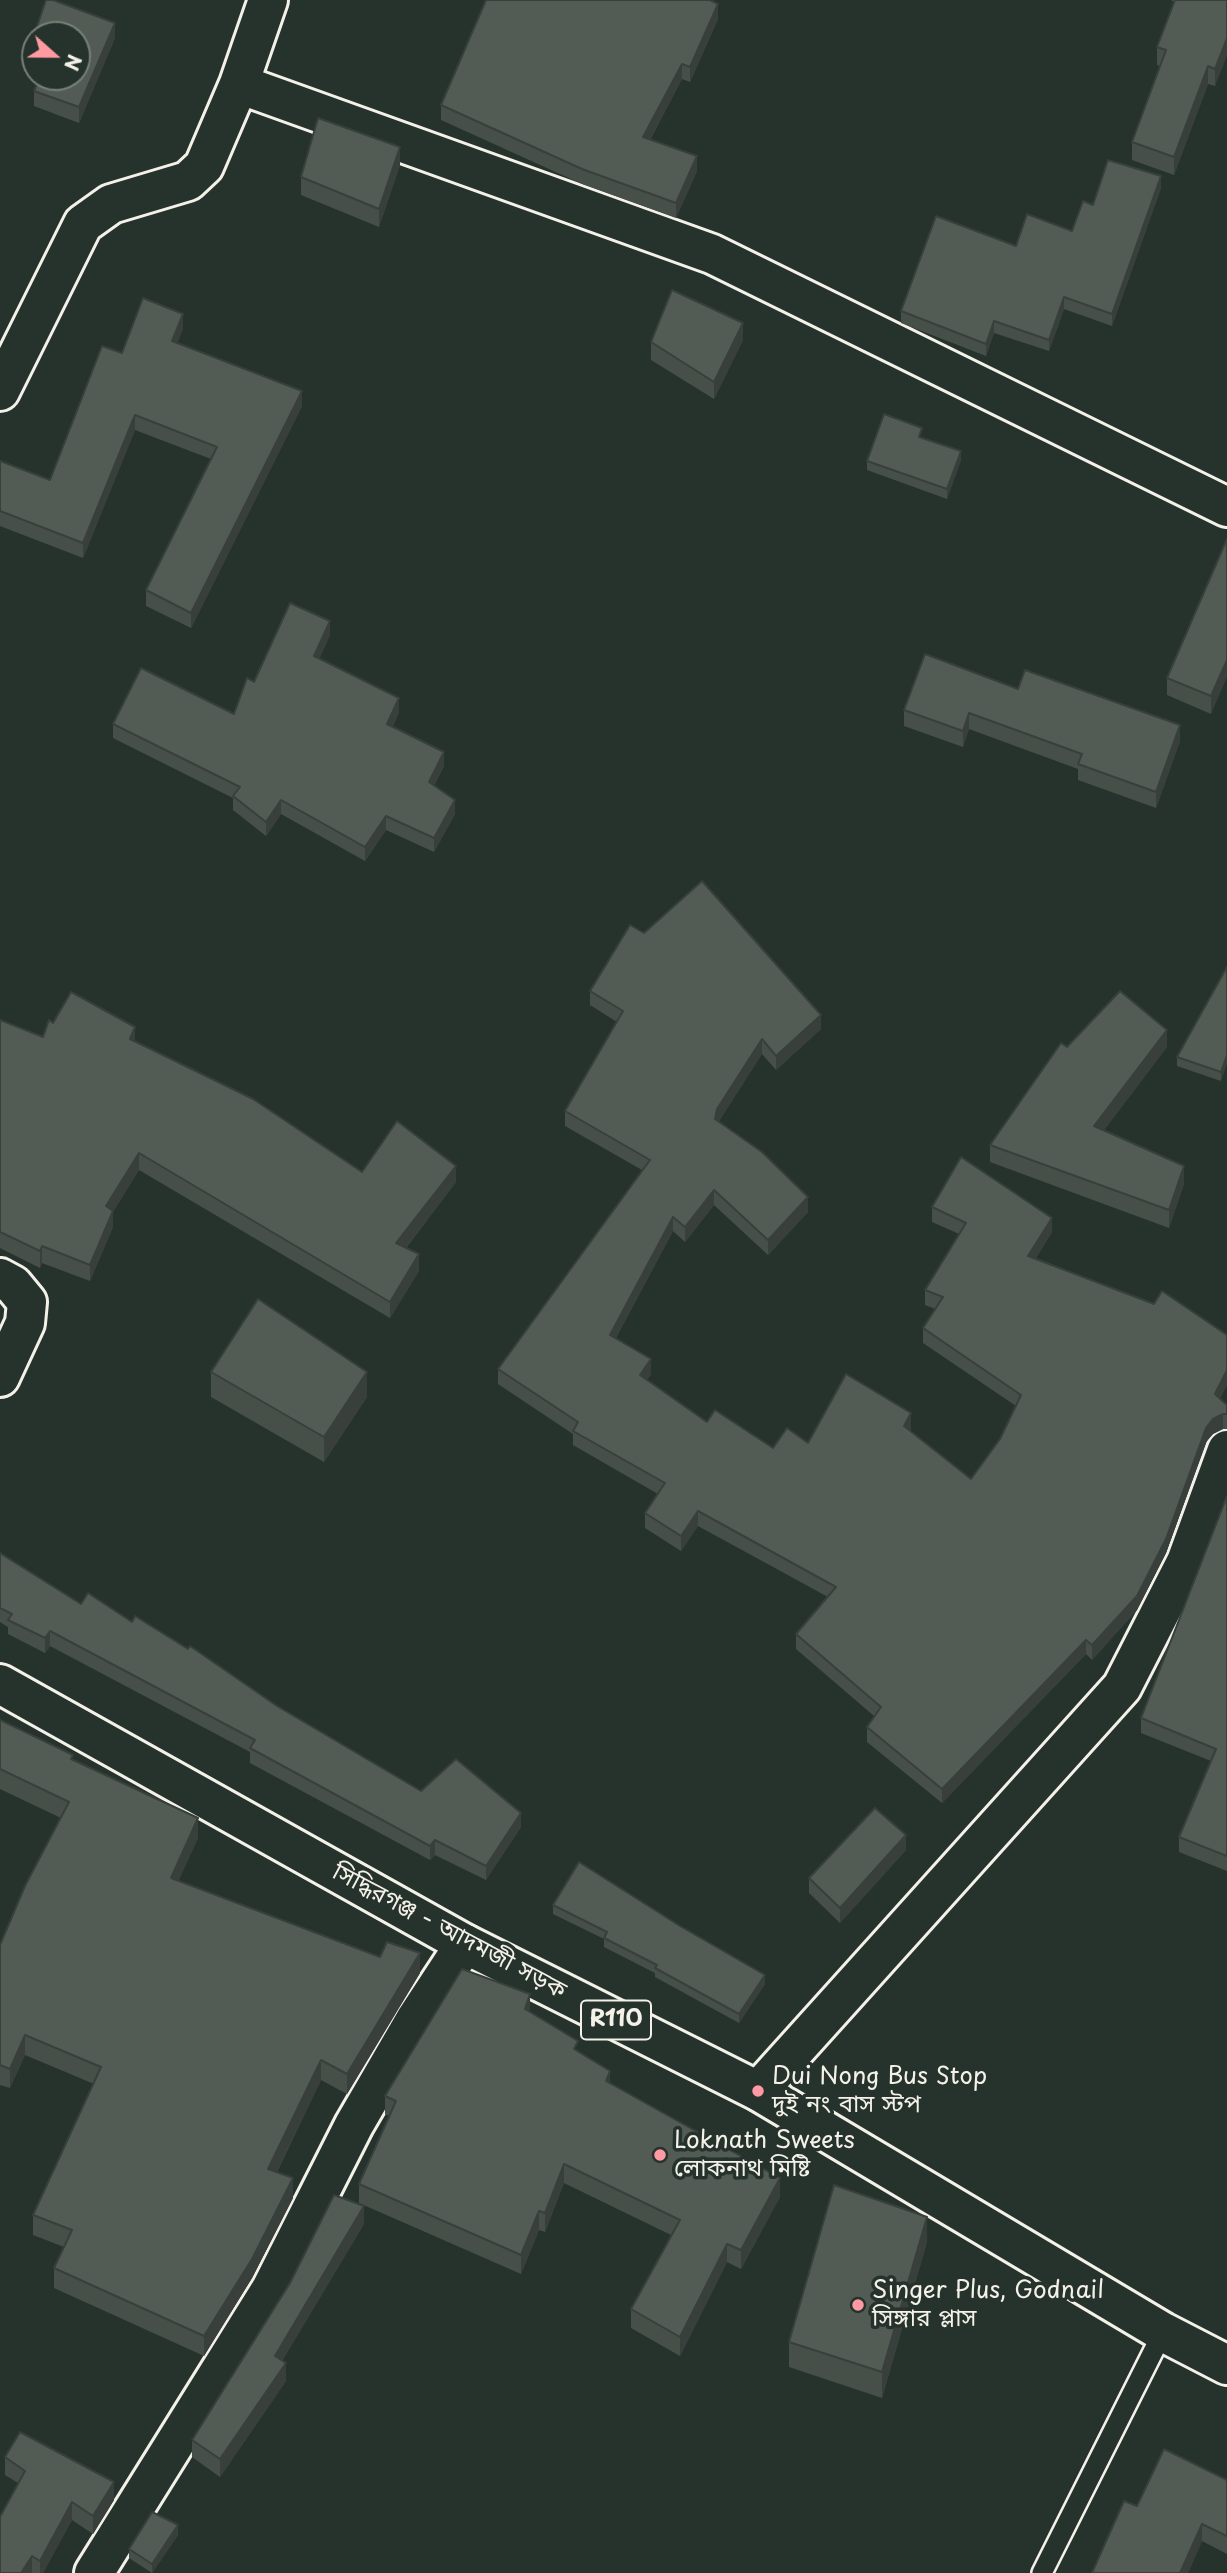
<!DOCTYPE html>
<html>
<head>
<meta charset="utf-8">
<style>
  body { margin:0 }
  #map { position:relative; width:1227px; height:2573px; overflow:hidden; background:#26332d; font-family:"Playpen Sans",sans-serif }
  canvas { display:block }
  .north { position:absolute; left:21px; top:21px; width:70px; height:70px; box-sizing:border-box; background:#26332d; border:2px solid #787f78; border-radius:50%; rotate:111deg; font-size:19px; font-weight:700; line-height:28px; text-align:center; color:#f4f1e8 }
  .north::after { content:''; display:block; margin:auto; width:24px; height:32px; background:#ff9aa2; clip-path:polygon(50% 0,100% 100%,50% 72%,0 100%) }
</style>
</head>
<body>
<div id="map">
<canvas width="1227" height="2573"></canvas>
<div class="north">N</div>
</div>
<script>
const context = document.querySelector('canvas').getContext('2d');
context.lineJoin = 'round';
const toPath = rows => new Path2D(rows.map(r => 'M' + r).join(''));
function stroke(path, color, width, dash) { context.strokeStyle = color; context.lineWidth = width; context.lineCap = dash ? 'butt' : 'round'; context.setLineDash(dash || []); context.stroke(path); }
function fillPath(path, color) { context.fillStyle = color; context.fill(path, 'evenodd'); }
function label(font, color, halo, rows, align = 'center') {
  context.font = font + ' "Playpen Sans","Noto Sans Bengali",sans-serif'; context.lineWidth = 7; context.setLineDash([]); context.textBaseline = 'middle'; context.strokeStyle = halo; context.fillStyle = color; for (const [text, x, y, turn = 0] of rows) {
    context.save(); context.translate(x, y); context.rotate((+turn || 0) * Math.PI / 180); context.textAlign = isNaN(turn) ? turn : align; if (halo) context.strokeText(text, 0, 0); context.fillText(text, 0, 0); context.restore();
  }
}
const service = toPath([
  [1042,2573,1163,2332]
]);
const minor = toPath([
  [239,84,712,254,1227,507],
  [0,391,83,224,111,204,188,181,204,166,239,84,268,0],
  [0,1278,13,1285,27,1302,25,1323,0,1377],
  [94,2573,271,2289,354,2125,415,2020,465,1944]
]);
const tertiary = toPath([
  [758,2091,1122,1687,1186,1562,1227,1450]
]);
const primary = toPath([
  [0,1684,465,1944,758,2091,1163,2332,1227,2365]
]);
const wall = toPath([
  [46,0,53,0,115,23,115,38,79,123,34,106,34,91,40,77,77,77,77,35,35,35,35,67,29,65,29,50],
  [1171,0,1227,0,1215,86,1208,84,1174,175,1132,160,1132,142,1160,66,1157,65,1157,47,1174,2],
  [718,19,690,82,682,79,650,140,697,171,676,218,582,184,441,120,441,105],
  [400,165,379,227,301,195,301,177],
  [1161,188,1112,326,1064,309,1049,351,994,333,986,356,901,323,901,311,1016,246,1072,231,1093,205],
  [183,329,177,343,302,406,191,628,146,606,146,590,211,459,135,430,83,558,0,526,0,461,50,480,122,353],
  [743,340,714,399,651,360,651,342],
  [922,438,961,460,947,499,867,470,867,461],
  [1227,539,1211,714,1167,695,1167,678],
  [330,635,319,659,399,712,393,726,444,766,434,786,455,814,434,852,386,830,365,861,281,814,266,836,233,810,233,798,113,738,113,724,234,714,254,682],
  [1018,689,1180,741,1156,808,1078,780,1078,769,969,729,963,747,904,726,904,710],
  [644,933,821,1029,776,1070,762,1054,719,1121,808,1212,768,1255,714,1205,685,1242,673,1231,616,1338,651,1374,647,1380,707,1422,773,1448,911,1428,910,1431,971,1479,1000,1439,1016,1406,923,1343,923,1328,935,1309,925,1305,925,1290,959,1234,932,1222,932,1207,1052,1232,1036,1258,1227,1335,1227,1385,1220,1398,1227,1405,1227,1429,1223,1429,1213,1434,1206,1442,1166,1553,1137,1610,1092,1660,1086,1654,942,1803,867,1742,867,1727,874,1716,796,1649,796,1634,828,1597,698,1526,681,1551,645,1528,645,1513,658,1494,573,1445,573,1434,498,1384,498,1369,642,1170,565,1126,565,1111,617,1022,590,1005,590,991],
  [1227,967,1221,1081,1177,1066,1177,1057],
  [0,1020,43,1037,53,1023,135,1042,362,1172,456,1182,406,1248,419,1271,390,1318,139,1170,113,1212,113,1227,90,1281,42,1263,40,1268,0,1248],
  [1067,1047,1167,1047,1104,1130,1184,1184,1169,1228,990,1162,990,1145],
  [211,1372,367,1397,324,1462,211,1397],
  [1227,1496,1227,1871,1179,1852,1179,1837,1211,1761,1141,1733,1141,1718],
  [0,1553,81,1604,132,1622,421,1791,521,1827,486,1880,435,1855,430,1860,250,1763,250,1752,50,1646,45,1653,8,1634,8,1627,0,1622],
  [0,1720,73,1760,198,1838,178,1881,420,1973,347,2094,321,2080,277,2172,293,2198,252,2278,204,2356,54,2288,54,2268,64,2247,33,2235,33,2215,94,2084,25,2055,10,2088,0,2085,0,1945,61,1818,0,1789],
  [906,1850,840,1923,809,1893,809,1878],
  [553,1905,765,1984,739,2023,655,1977,655,1973,604,1947,604,1939,553,1914],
  [530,2012,578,2051,610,2083,780,2197,741,2269,727,2262,680,2356,631,2328,631,2309,671,2235,564,2183,545,2232,539,2230,521,2274,359,2203,359,2184,389,2116,385,2114,385,2096],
  [364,2224,282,2361,286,2381,220,2477,192,2457,192,2440],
  [927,2242,882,2398,789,2367,789,2342],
  [5,2457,114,2500,93,2534,72,2520,43,2573,0,2573,18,2483,5,2475],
  [1227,2480,1227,2554,1202,2541,1188,2573,1092,2573,1137,2506],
  [178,2535,152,2573,129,2558,129,2549]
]);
const shadedWall = toPath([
  [718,4,718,19,690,82,690,67],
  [115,23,115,38,79,123,79,107],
  [1227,38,1227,56,1215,86,1215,69],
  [682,64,682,79,643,152,643,137],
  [1208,66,1208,84,1174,175,1174,157],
  [400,147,400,165,379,227,379,209],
  [697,156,697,171,676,218,676,203],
  [1161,176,1161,188,1112,326,1112,314],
  [1064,297,1064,309,1049,351,1049,340],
  [183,314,183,329,172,356,172,341],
  [994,321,994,333,986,356,986,344],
  [743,323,743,340,714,399,714,382],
  [302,391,302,406,191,628,191,613],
  [135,415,135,430,83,558,83,543],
  [961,451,961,460,947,499,947,489],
  [330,621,330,635,314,671,314,656],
  [1227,660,1227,677,1211,714,1211,696],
  [399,698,399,712,387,738,387,724],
  [969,713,969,729,963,747,963,731],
  [1180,725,1180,741,1156,808,1156,792],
  [444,752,444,766,429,797,429,782],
  [281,800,281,814,266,836,266,822],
  [455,800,455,814,434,852,434,838],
  [386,816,386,830,365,861,365,847],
  [821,1015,821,1029,776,1070,776,1056],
  [135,1027,135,1044,130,1039],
  [1167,1030,1167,1047,1094,1143,1094,1126],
  [762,1039,762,1054,717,1124,715,1119,717,1109],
  [1227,1055,1227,1064,1221,1081,1221,1072],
  [139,1153,139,1170,113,1212,113,1227,90,1281,90,1265,106,1206],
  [456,1166,456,1182,396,1260,396,1243],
  [1184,1166,1184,1184,1169,1228,1169,1210],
  [714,1190,714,1205,685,1242,685,1227],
  [808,1197,808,1212,768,1255,768,1240],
  [673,1217,673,1231,610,1349,610,1335],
  [1052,1218,1052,1232,1028,1270,1028,1256],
  [42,1246,42,1263,40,1268,40,1251],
  [419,1254,419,1271,390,1318,390,1302],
  [651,1359,651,1374,640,1390,640,1375],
  [1227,1370,1227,1385,1215,1409,1215,1394],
  [367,1372,367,1397,324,1462,324,1437],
  [911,1413,911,1428,904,1441,904,1426],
  [1223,1414,1223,1429,1213,1434,1206,1442,1166,1553,1137,1610,1092,1660,1092,1645,1206,1428,1213,1419],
  [698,1511,698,1526,681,1551,681,1536],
  [50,1631,50,1646,45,1653,45,1638],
  [1086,1640,1086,1654,942,1803,942,1789],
  [521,1813,521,1827,486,1880,486,1866],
  [198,1818,198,1838,171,1898,171,1878],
  [906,1835,906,1850,840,1923,840,1908],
  [435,1840,435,1855,430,1860,430,1846],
  [420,1953,420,1973,347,2094,347,2074],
  [765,1975,765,1984,739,2023,739,2014],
  [530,1994,530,2013,525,2009],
  [25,2035,25,2055,10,2088,10,2069],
  [321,2060,321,2080,268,2189,268,2169],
  [610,2071,610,2090,606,2081],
  [564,2164,564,2183,545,2232,545,2213],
  [293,2178,293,2198,252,2278,204,2356,204,2336],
  [780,2178,780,2197,741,2269,741,2250],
  [364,2206,364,2224,275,2373,275,2356],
  [539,2211,539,2230,521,2274,521,2255],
  [927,2217,927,2242,882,2398,882,2372],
  [727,2244,727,2262,680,2356,680,2337],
  [286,2363,286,2381,220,2477,220,2459],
  [114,2482,114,2500,93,2534,93,2516],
  [72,2502,72,2520,43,2573,40,2573,40,2561],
  [1202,2524,1202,2541,1188,2573,1180,2573],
  [178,2525,178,2535,152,2573,152,2564],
  [32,2556,32,2573,21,2573]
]);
const building = toPath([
  [46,0,53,0,115,23,79,107,34,91,40,77,77,77,77,35,35,35,35,52,29,50,46,0],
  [486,0,710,0,718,4,690,67,682,64,643,137,697,156,676,203,582,169,441,105,486,0],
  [1175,0,1227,0,1227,38,1215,69,1208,66,1174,157,1132,142,1166,50,1157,47,1175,0],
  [318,118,400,147,379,209,301,177,318,118],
  [1108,160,1161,176,1112,314,1064,297,1049,340,994,321,986,344,901,311,936,216,1016,246,1027,214,1072,231,1083,201,1093,205,1108,160],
  [672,290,743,323,714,382,651,342,672,290],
  [143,298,183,314,172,341,302,391,191,613,146,590,217,447,135,415,83,543,0,511,0,461,50,480,102,346,122,353,143,298],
  [884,414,922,428,919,437,961,451,947,489,867,461,884,414],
  [1227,539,1227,660,1211,696,1167,678,1227,539],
  [290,603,330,621,314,656,399,698,387,724,444,752,429,782,455,800,434,838,386,816,365,847,281,800,266,822,233,796,240,787,113,724,141,668,234,714,247,678,254,682,290,603],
  [925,654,1018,689,1025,670,1180,725,1156,792,1078,764,1082,754,969,713,963,731,904,710,925,654],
  [702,881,821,1015,776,1056,762,1039,717,1109,715,1119,762,1152,808,1197,768,1240,714,1190,685,1227,673,1217,610,1335,651,1359,640,1375,707,1422,715,1410,773,1448,787,1428,808,1443,846,1374,911,1413,904,1426,971,1479,1000,1439,1021,1395,923,1328,943,1297,925,1290,966,1223,932,1207,961,1157,1052,1218,1028,1256,1154,1304,1162,1291,1227,1335,1227,1370,1215,1394,1227,1405,1227,1414,1223,1414,1213,1419,1206,1428,1166,1539,1137,1596,1092,1645,1086,1640,942,1789,867,1727,881,1707,796,1634,836,1587,698,1511,681,1536,645,1513,665,1483,573,1431,578,1422,498,1369,650,1160,565,1111,623,1011,590,991,630,925,644,933,702,881],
  [1227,967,1227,1055,1221,1072,1177,1057,1227,967],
  [1120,991,1167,1030,1094,1126,1184,1166,1169,1210,990,1145,1061,1043,1067,1047,1120,991],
  [71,992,135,1027,130,1039,253,1099,362,1172,397,1121,456,1166,396,1243,419,1254,390,1302,139,1153,106,1206,113,1211,90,1265,42,1246,40,1251,0,1232,0,1020,43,1037,49,1020,53,1023,71,992],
  [258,1299,367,1372,324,1437,211,1372,258,1299],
  [1227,1496,1227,1856,1179,1837,1216,1749,1141,1718,1227,1496],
  [0,1553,81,1604,88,1593,132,1622,135,1616,188,1649,190,1646,277,1706,421,1791,456,1759,521,1813,486,1866,435,1840,430,1846,250,1748,255,1740,50,1631,45,1638,8,1620,12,1614,0,1608,0,1553],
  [0,1720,73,1755,71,1759,198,1818,171,1878,380,1957,387,1942,420,1953,347,2074,321,2060,268,2169,293,2178,252,2259,204,2336,54,2268,72,2230,33,2215,101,2067,25,2035,10,2069,0,2065,0,1945,25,1886,69,1802,0,1769,0,1720],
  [875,1808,906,1835,840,1908,809,1878,875,1808],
  [579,1862,680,1926,765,1975,739,2014,655,1968,657,1965,604,1938,607,1932,553,1905,579,1862],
  [462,1969,530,1994,525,2009,578,2041,574,2049,610,2071,606,2081,780,2178,741,2250,727,2244,680,2337,631,2309,680,2220,564,2164,545,2213,539,2211,521,2255,359,2184,396,2101,385,2096,462,1969],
  [834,2185,927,2217,882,2372,789,2342,834,2185],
  [334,2195,364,2206,275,2356,286,2363,220,2459,192,2440,290,2283,334,2195],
  [20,2432,114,2482,93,2516,72,2502,40,2561,32,2556,21,2573,0,2573,0,2517,25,2471,5,2457,20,2432],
  [1164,2449,1227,2480,1227,2536,1202,2524,1180,2573,1092,2573,1124,2501,1137,2506,1164,2449],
  [152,2512,178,2525,152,2564,129,2549,152,2512]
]);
const markers = [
  [758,2091,7,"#ff9aa2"],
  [660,2155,7,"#ff9aa2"],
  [858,2305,7,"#ff9aa2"]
];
const shields = [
  [616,2020,70]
];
const shieldNames = [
  ["R110",616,2020]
];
const streetNames = [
  ["সিদ্ধিরগঞ্জ - আদমজী সড়ক",449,1932,28]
];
const poiNames = [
  ["Dui Nong Bus Stop",772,2077],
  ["দুই নং বাস স্টপ",772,2105],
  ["Loknath Sweets",674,2141],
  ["লোকনাথ মিষ্টি",674,2169],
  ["Singer Plus, Godnail",872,2291],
  ["সিঙ্গার প্লাস",872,2319]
];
stroke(service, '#f4f1e8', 24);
stroke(minor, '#f4f1e8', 44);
stroke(tertiary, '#f4f1e8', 44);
stroke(primary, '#f4f1e8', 44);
stroke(service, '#26332d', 19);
stroke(minor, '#26332d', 38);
stroke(tertiary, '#26332d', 38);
stroke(primary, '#26332d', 38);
fillPath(wall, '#474f49');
fillPath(shadedWall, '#39403c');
fillPath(building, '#525c55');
stroke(building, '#39403c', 2);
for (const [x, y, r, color] of markers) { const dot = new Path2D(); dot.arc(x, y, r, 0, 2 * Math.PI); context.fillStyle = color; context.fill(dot); stroke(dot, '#26332d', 2.5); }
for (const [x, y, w] of shields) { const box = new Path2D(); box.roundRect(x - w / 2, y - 19.5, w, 39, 5); context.fillStyle = '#26332d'; context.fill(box); stroke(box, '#f4f1e8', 2); }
label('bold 23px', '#f4f1e8', null, shieldNames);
label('24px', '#f4f1e8', '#26332d', streetNames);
label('24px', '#f4f1e8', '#26332d', poiNames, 'left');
</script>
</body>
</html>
